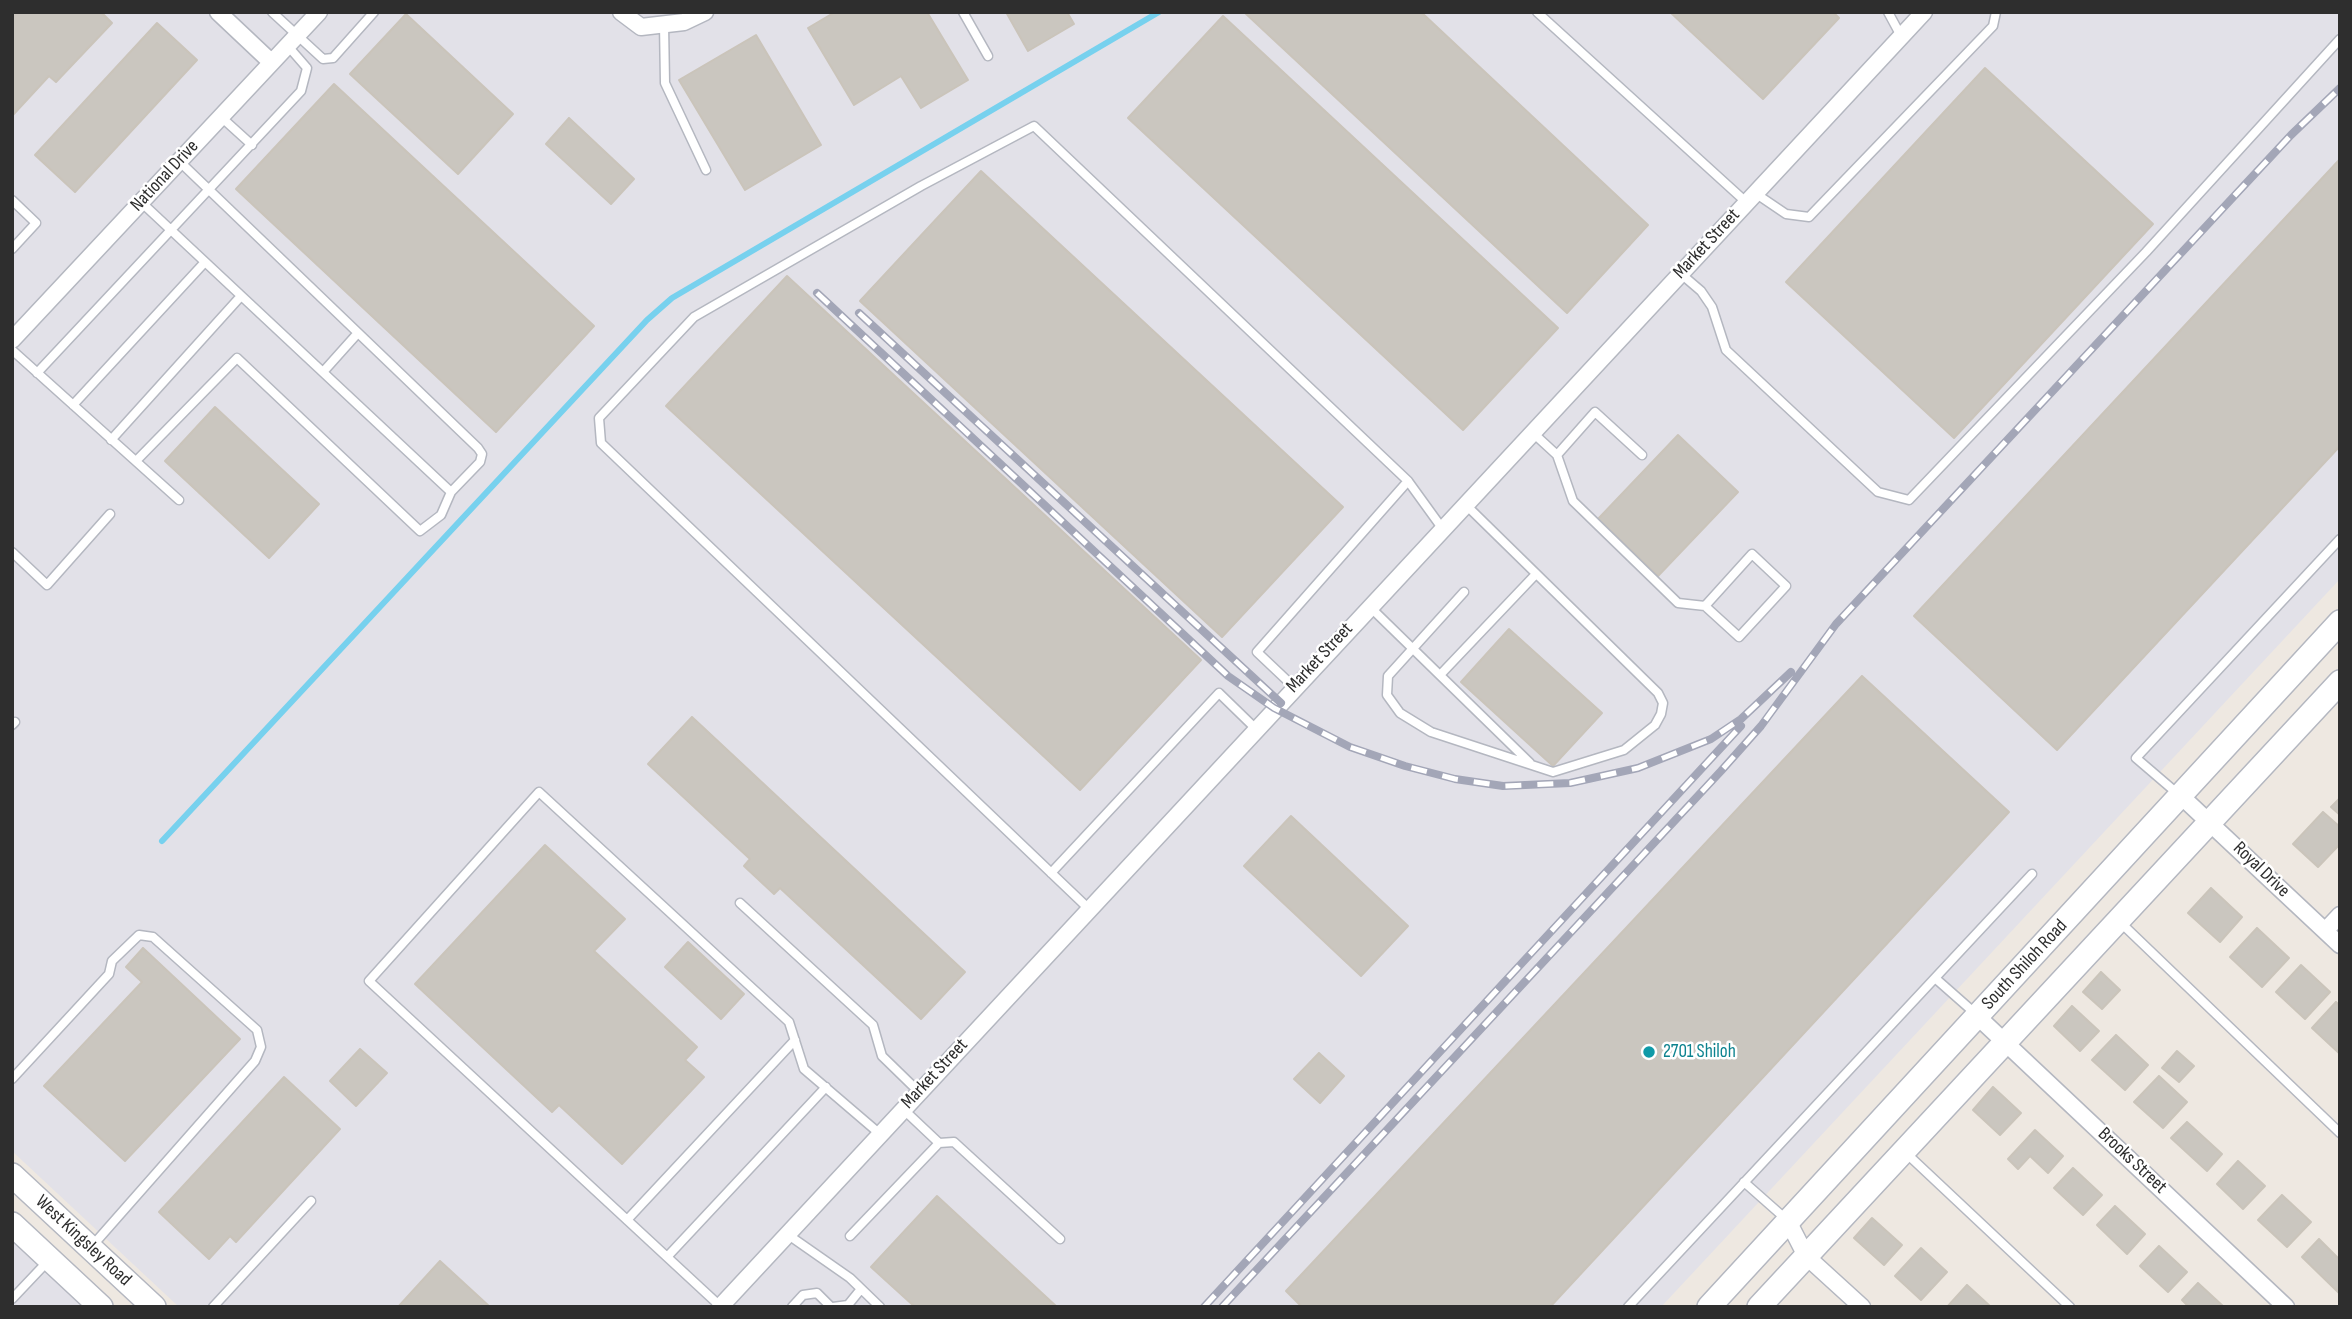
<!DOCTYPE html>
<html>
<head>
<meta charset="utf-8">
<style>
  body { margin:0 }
  #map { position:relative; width:2352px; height:1319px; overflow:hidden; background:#eee8e1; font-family:"Sofia Sans Condensed",sans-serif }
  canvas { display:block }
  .frame { position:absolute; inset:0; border:14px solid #2e2e2e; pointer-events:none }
</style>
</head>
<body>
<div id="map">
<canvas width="2352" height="1319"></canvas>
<div class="frame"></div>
</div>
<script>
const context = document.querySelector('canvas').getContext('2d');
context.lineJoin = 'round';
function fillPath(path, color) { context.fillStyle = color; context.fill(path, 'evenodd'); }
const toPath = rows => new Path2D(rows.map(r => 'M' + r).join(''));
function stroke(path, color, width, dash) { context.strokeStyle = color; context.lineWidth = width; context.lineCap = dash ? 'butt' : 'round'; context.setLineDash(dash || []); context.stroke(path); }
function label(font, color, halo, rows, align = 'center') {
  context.font = font + ' "Sofia Sans Condensed",sans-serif'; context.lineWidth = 5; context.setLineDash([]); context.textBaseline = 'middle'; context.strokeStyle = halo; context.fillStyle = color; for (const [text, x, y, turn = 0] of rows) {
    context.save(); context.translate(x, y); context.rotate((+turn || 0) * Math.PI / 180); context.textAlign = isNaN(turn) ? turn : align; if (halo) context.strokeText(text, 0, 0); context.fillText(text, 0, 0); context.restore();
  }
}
const industrial = toPath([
  [12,12,2340,12,2340,579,1661,1307,179,1307,12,1151],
  [12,1239,85,1307,12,1307]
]);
const stream = toPath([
  [162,841,647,320,672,298,1159,12]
]);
const building = toPath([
  [12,12,101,12,112,23,56,82,49,76,12,116,12,12],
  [835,12,927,12,968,80,921,108,901,76,854,105,808,28,835,12],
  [1006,12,1067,12,1074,24,1028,51,1006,12],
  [1244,12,1421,12,1648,225,1567,313,1244,12],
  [1670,12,1833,12,1839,18,1763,99,1670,12],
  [406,14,513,114,458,174,350,74,406,14],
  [1223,16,1558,328,1463,430,1128,118,1223,16],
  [157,23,197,60,75,192,35,155,157,23],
  [756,35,821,145,745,190,679,80,756,35],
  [1985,68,2153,224,1954,438,1786,282,1985,68],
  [334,84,594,326,496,432,236,189,334,84],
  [569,118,634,179,611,204,546,144,569,118],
  [2340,159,2340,446,2057,750,1914,616,2340,159],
  [981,171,1343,507,1222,637,860,301,981,171],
  [787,276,1201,660,1080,790,666,406,787,276],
  [215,407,319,504,269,558,165,461,215,407],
  [1678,435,1738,492,1658,576,1598,519,1678,435],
  [1509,629,1602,713,1553,766,1461,682,1509,629],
  [1862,676,2009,812,1550,1307,1302,1307,1286,1291,1862,676],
  [692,717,965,972,921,1019,780,888,774,894,744,866,750,859,648,764,692,717],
  [2340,798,2340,815,2331,807,2340,798],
  [2323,812,2340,827,2340,844,2318,867,2293,844,2323,812],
  [1291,816,1408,926,1361,976,1244,866,1291,816],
  [545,845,625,919,594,951,697,1047,685,1060,704,1077,622,1164,559,1105,552,1112,415,984,545,845],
  [2211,888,2242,917,2220,942,2188,913,2211,888],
  [2257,928,2289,958,2262,987,2230,957,2257,928],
  [688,942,744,994,721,1019,665,967,688,942],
  [143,948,240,1039,125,1161,44,1086,142,982,126,967,143,948],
  [2301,965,2330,992,2305,1019,2276,992,2301,965],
  [2101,972,2120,990,2102,1009,2083,992,2101,972],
  [2336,1002,2340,1006,2340,1054,2312,1028,2336,1002],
  [2072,1006,2099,1031,2080,1051,2054,1026,2072,1006],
  [2116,1035,2148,1065,2125,1090,2092,1060,2116,1035],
  [360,1049,387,1073,356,1106,330,1081,360,1049],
  [2177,1051,2194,1066,2179,1082,2162,1068,2177,1051],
  [1319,1053,1344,1076,1320,1103,1294,1079,1319,1053],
  [2159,1076,2187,1102,2163,1128,2134,1102,2159,1076],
  [284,1077,340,1129,236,1242,230,1236,209,1259,159,1212,284,1077],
  [1993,1087,2021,1113,2000,1135,1973,1110,1993,1087],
  [2187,1122,2222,1154,2207,1171,2171,1138,2187,1122],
  [2035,1130,2063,1156,2048,1173,2030,1156,2018,1169,2008,1159,2035,1130],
  [2238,1161,2265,1186,2243,1209,2217,1184,2238,1161],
  [2073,1168,2102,1195,2083,1215,2054,1188,2073,1168],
  [2282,1195,2311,1222,2287,1247,2258,1220,2282,1195],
  [937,1196,1057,1307,915,1307,871,1267,937,1196],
  [2115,1206,2145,1234,2127,1254,2097,1225,2115,1206],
  [1872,1218,1902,1245,1884,1265,1854,1238,1872,1218],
  [2319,1239,2340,1260,2340,1294,2302,1257,2319,1239],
  [2159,1246,2187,1272,2168,1292,2140,1266,2159,1246],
  [1921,1248,1947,1272,1921,1300,1895,1276,1921,1248],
  [440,1261,490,1307,398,1307,440,1261],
  [2198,1283,2224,1307,2189,1307,2182,1300,2198,1283],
  [1967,1285,1991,1307,1947,1307,1967,1285]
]);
const lane = toPath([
  [272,12,323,59,333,58,374,12],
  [963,12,988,56],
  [1537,12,1746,202],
  [1888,12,1901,36],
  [664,24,665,83,706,170],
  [220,116,252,145],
  [179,161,478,448,482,454,480,462,451,492],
  [1755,193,1786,214,1809,217,1993,26,1996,12],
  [12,200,36,223,12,249],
  [1680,273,1701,291,1712,307,1726,350,1878,492,1909,500,2146,252,2340,39],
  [12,350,179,500],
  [323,372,357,334],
  [37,373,301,91,307,68,287,45],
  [73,405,205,262],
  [1532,432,1557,455,1595,412,1642,455],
  [111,440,241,296],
  [1557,455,1573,501,1678,603,1705,606,1752,554,1786,586,1739,637,1705,606],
  [136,461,237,358,420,531,441,515,451,492,141,202],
  [12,552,47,585,110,514],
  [1464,592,1388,676,1387,695,1400,713,1431,732,1553,772,1624,750,1655,725,1661,714,1663,703,1658,693,1465,504],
  [1369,606,1530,763],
  [1440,675,1536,574],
  [1294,687,1257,652,1408,481],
  [12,725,15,722],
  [2178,794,2136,758,2340,539],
  [1051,873,1219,693,1255,728],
  [740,903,873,1025,882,1056,919,1092],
  [1088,908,601,443,599,418,694,317,921,186,1034,126,1408,481,1442,528],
  [2120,922,2340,1133],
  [1935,978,1977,1015],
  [12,1079,109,974,112,961,139,935,153,937,257,1030,261,1047,255,1061,93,1245],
  [939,1143,954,1142,1060,1239],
  [1906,1153,2070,1307],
  [1744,1182,1787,1220],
  [627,1220,795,1040],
  [787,1234,850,1278,880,1307],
  [850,1236,939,1143,903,1109],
  [667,1257,826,1087],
  [12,1299,48,1261],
  [720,1306,369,981,539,792,789,1022,804,1069,880,1134],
  [213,1307,311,1201],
  [792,1307,803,1295,817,1293,831,1307],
  [833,1307,848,1305,861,1289],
  [1628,1307,2032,874]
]);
const street = toPath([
  [218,12,271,62],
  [621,12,641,27,684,22,705,12],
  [12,340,319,12],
  [2181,796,2340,945],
  [2325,931,2340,915],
  [1977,1016,2286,1307],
  [1788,1221,1806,1256,1862,1307],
  [720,1307,1924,12]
]);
const secondary = toPath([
  [12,1175,154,1307],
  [12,1224,101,1307],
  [1709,1307,2340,622],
  [1759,1307,2340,682]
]);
const rail = toPath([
  [817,293,1228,676,1274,708,1350,747,1405,766,1455,779,1503,786,1570,783,1638,768,1711,739,1741,719,1791,672],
  [859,313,1281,703],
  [1204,1307,1741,726],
  [1222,1307,1721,771,1761,726,1836,624,2291,135,2340,88]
]);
const markers = [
  [1649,1052,7,"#0f9aa8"]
];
const streetNames = [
  ["National Drive",165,176,-47],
  ["Market Street",1707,244,-47],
  ["Market Street",1320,658,-47],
  ["Royal Drive",2261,870,44],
  ["South Shiloh Road",2025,965,-47],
  ["Market Street",935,1074,-47],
  ["Brooks Street",2132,1161,43],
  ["West Kingsley Road",83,1241,43]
];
const cultureNames = [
  ["2701 Shiloh",1663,1052]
];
fillPath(industrial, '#e2e1e8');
stroke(stream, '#77d1ee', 6);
fillPath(building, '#cac6bf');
stroke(building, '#cac4ba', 2);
stroke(lane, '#b4b7c0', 11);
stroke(street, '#b4b7c0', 19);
stroke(secondary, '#b4b7c0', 26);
stroke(lane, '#fff', 8);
stroke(street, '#fff', 16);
stroke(secondary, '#fff', 23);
stroke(rail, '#a3a6b7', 8);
stroke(rail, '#fff', 5, [16]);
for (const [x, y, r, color] of markers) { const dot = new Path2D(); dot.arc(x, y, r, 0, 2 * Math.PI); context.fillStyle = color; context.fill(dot); stroke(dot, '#fff', 2.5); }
label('19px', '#2e2e2e', '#fff', streetNames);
label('19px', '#0d838f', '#fff', cultureNames, 'left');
</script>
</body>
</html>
